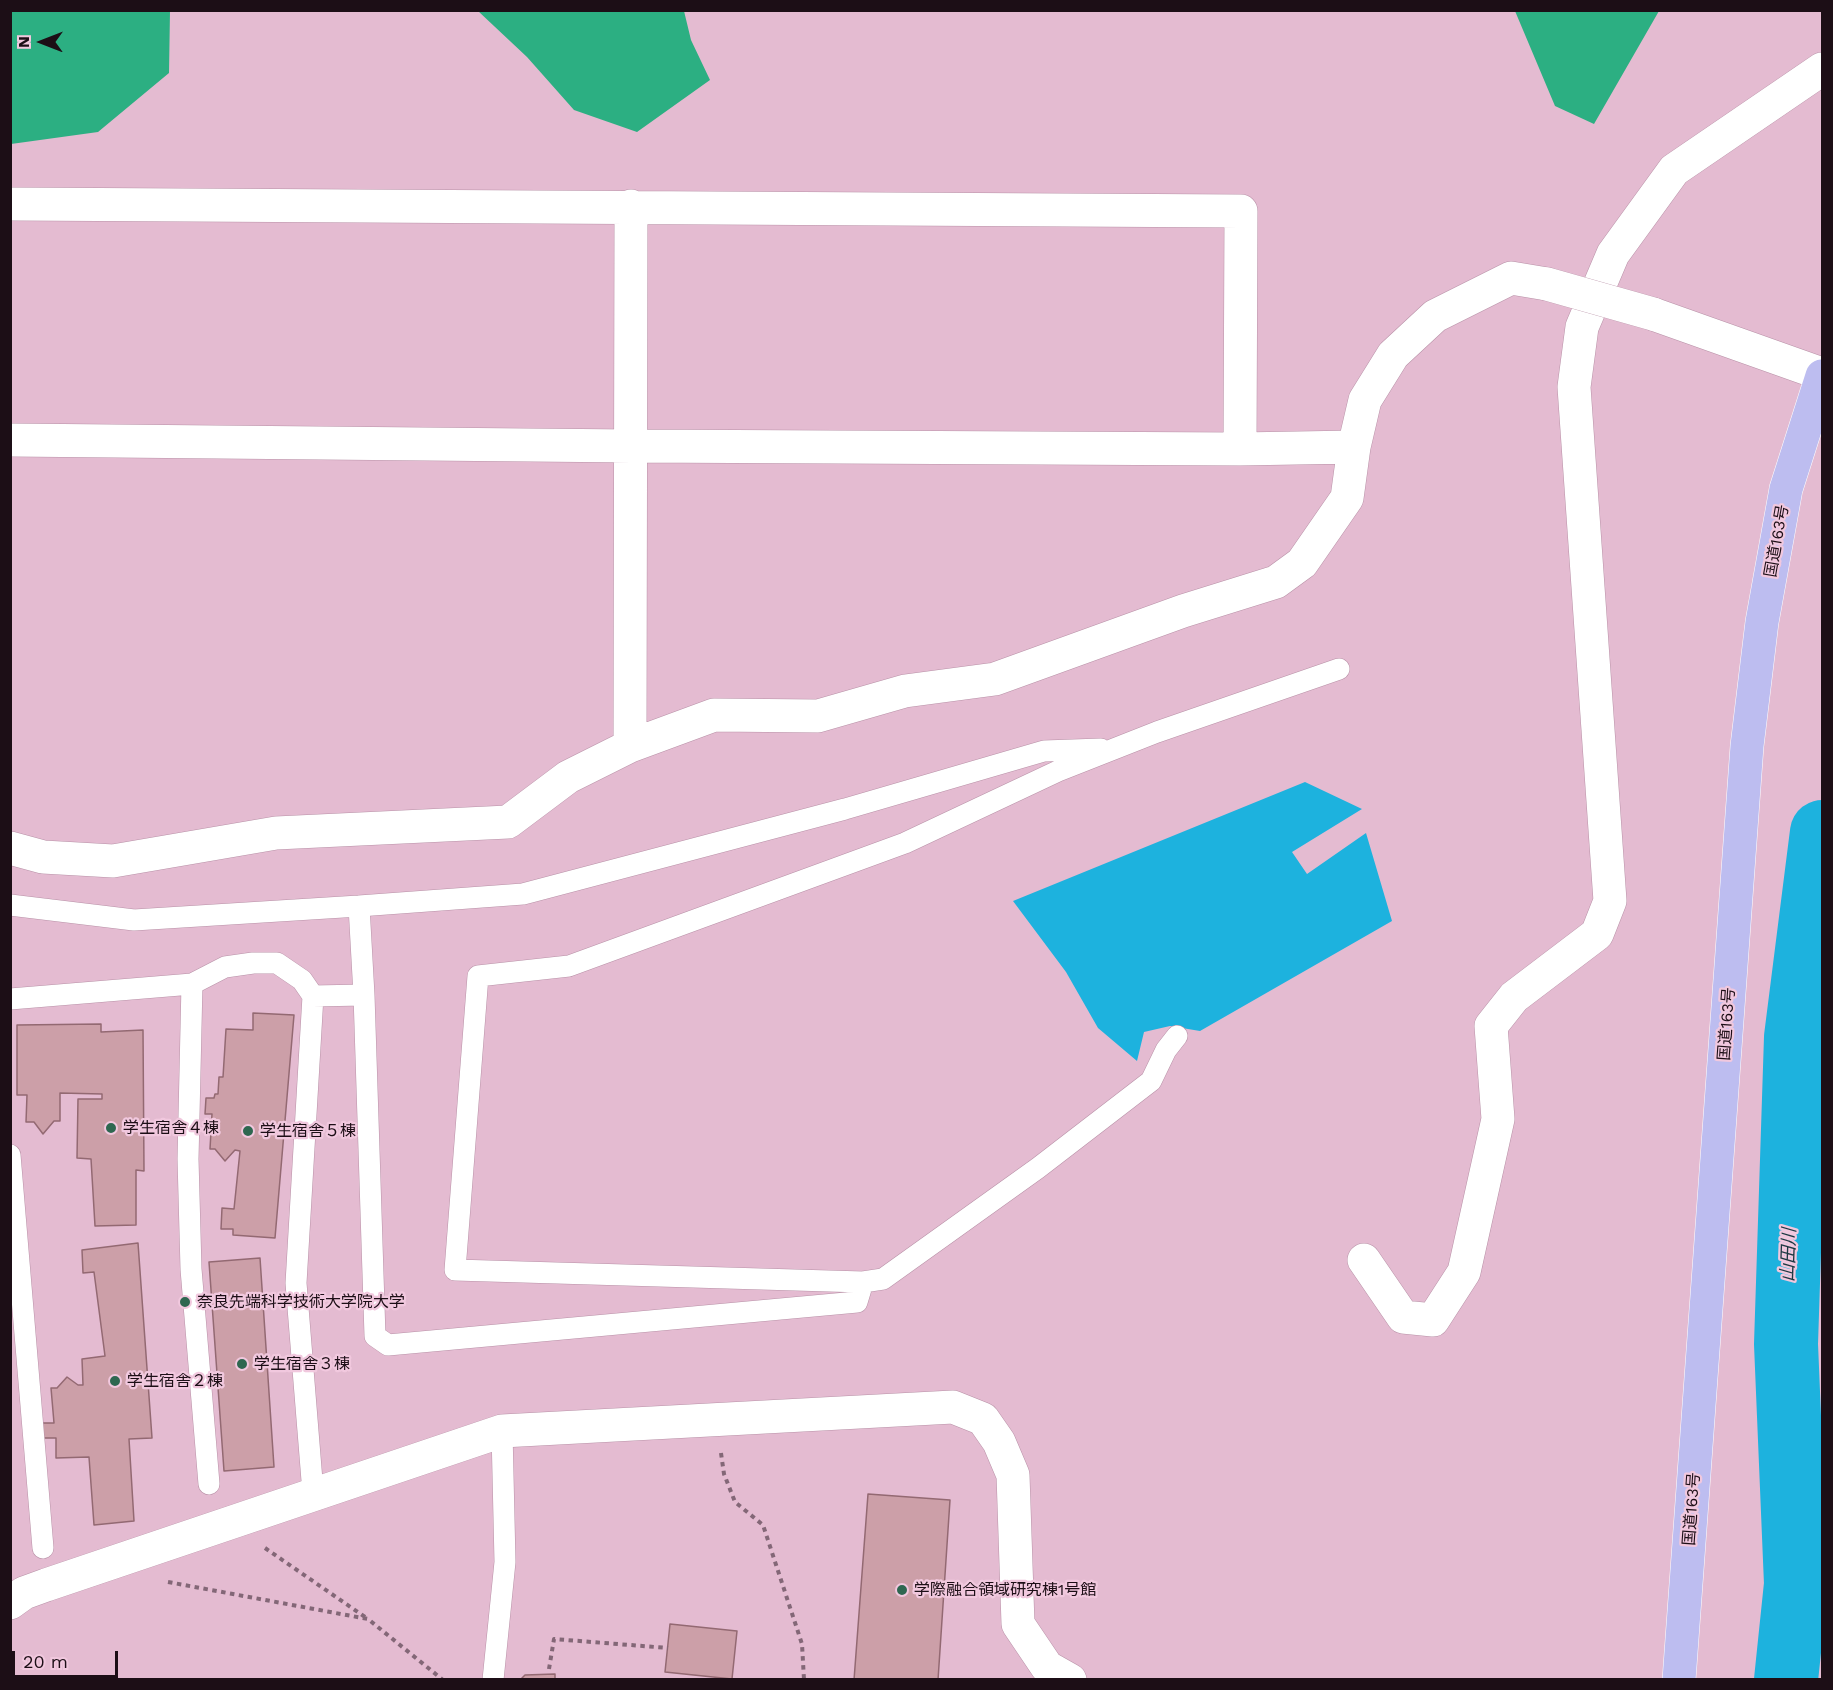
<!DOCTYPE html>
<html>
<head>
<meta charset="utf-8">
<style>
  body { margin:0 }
  #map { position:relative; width:1833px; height:1690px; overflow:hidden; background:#e4bbd1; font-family:"Work Sans",sans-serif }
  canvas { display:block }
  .frame { position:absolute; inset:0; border:12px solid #1c0e16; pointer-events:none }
  .north { position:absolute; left:12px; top:12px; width:60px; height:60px; -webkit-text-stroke:4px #f1c8de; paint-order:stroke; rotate:270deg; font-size:16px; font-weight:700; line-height:24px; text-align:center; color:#1c0e16 }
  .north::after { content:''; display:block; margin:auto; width:21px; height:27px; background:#1c0e16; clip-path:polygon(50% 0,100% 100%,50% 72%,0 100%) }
  .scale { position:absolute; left:12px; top:1651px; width:106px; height:27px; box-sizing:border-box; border:3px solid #1c0e16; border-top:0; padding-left:8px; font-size:18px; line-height:21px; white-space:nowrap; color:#1c0e16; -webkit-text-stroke:4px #f1c8de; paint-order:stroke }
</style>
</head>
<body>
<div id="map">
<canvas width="1833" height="1690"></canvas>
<div class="frame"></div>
<div class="north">N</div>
<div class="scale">20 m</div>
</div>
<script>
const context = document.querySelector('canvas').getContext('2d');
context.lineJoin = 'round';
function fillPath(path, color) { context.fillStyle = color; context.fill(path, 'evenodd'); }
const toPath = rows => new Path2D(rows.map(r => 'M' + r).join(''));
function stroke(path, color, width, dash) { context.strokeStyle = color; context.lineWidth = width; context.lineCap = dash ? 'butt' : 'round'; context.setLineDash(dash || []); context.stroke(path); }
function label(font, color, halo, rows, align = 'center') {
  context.font = font + ' "Work Sans","Noto Sans JP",sans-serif'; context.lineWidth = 4.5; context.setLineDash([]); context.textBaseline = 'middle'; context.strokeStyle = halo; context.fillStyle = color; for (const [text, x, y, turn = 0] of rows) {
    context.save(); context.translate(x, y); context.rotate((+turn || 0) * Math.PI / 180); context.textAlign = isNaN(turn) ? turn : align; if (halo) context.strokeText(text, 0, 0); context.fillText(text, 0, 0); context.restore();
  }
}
const forest = toPath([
  [10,11,170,11,169,73,98,132,11,144],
  [478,11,684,11,691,40,710,80,637,132,574,110,527,57],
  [1515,11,1515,10,1659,11,1594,124,1555,106]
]);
const water = toPath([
  [1305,782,1362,809,1292,852,1307,874,1366,833,1392,921,1200,1031,1170,1026,1144,1032,1137,1061,1098,1028,1066,972,1013,901]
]);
const river = toPath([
  [1786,1680,1796,1584,1786,1344,1796,1037,1822,832]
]);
const building = toPath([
  [253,1013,294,1015,275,1238,233,1235,233,1229,221,1229,222,1208,234,1209,240,1151,235,1150,225,1161,215,1149,210,1149,212,1114,205,1114,206,1098,214,1098,215,1094,218,1094,219,1077,223,1077,226,1029,253,1030,253,1013],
  [101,1024,101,1032,143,1030,144,1171,136,1170,136,1225,95,1226,91,1159,77,1158,78,1099,102,1099,102,1094,60,1093,60,1121,54,1121,43,1134,34,1122,26,1122,27,1095,17,1095,17,1025,101,1024],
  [138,1243,152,1438,129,1439,134,1521,94,1525,89,1457,56,1458,56,1438,42,1438,41,1423,54,1423,51,1388,57,1388,67,1377,78,1385,83,1385,82,1359,105,1356,94,1272,83,1273,82,1250,138,1243],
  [260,1258,274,1467,224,1471,209,1262,260,1258],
  [868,1494,950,1500,938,1680,854,1680,868,1494],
  [670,1624,737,1631,732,1679,665,1672,670,1624],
  [555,1674,555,1680,520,1680,525,1675,555,1674]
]);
const path = toPath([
  [721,1453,724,1474,735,1502,763,1525,802,1644,804,1680],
  [265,1548,365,1617],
  [168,1582,368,1619,443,1680],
  [549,1669,554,1639,668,1648]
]);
const lane = toPath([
  [10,905,134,920,359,906,364,995,313,996],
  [359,906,523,894,845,809,1044,751,1101,749],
  [192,984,188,1159,191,1269,209,1484],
  [364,995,375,1336,388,1345,857,1302,863,1282,883,1279,1038,1168,1151,1081,1166,1050,1177,1036],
  [10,999,192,984,225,967,253,963,277,963,302,980,313,996,296,1283,313,1493],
  [10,1155,43,1548],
  [863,1282,455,1270,478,976,569,966,905,843,1058,771,1157,732,1339,669],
  [493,1680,505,1562,502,1431]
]);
const street = toPath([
  [10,204,1241,211,1240,449],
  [1653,314,1822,374],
  [10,440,632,446,1240,449,1354,447],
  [630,746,631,206],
  [10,848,43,857,113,861,276,833,508,822,568,777,630,746,714,715,818,716,905,691,995,679,1183,611,1276,582,1302,563,1347,498,1354,447,1365,400,1393,355,1435,316,1511,278,1547,284],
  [1364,1260,1403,1317,1433,1320,1464,1272,1498,1119,1491,1026,1514,997,1597,934,1610,901,1574,387,1582,327,1613,254,1674,170,1822,69],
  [10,1603,24,1593,46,1585,502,1431,953,1407,983,1419,999,1442,1013,1475,1018,1624,1047,1667,1070,1680]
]);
const highway = toPath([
  [1679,1680,1747,746,1762,622,1786,489,1822,376]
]);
const streetBridge = toPath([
  [1547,284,1653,314]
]);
const markers = [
  [111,1128,6,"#2e6750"],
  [248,1131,6,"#2e6750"],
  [185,1302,6,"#2e6750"],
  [242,1364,6,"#2e6750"],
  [115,1381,6,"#2e6750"],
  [902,1590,6,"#2e6750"]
];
const streetNames = [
  ["国道163号",1777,541,-80],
  ["国道163号",1727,1024,-86],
  ["国道163号",1692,1509,-86]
];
const poiNames = [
  ["学生宿舎４棟",123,1128],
  ["学生宿舎５棟",260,1131],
  ["奈良先端科学技術大学院大学",197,1302],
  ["学生宿舎３棟",254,1364],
  ["学生宿舎２棟",127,1381],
  ["学際融合領域研究棟1号館",914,1590]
];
const waterNames = [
  ["山田川",1789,1255,-88]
];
fillPath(forest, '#2caf82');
fillPath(water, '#1db2de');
stroke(river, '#1db2de', 64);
fillPath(building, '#cc9fa8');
stroke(building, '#936972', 1.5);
stroke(lane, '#b891a7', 22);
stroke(street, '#b891a7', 34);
stroke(highway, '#fff', 34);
stroke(path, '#836777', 4, [4.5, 4.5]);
stroke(lane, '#fff', 21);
stroke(street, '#fff', 33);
stroke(highway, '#bdbdf0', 33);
stroke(streetBridge, '#b891a7', 34, []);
stroke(streetBridge, '#fff', 33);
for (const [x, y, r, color] of markers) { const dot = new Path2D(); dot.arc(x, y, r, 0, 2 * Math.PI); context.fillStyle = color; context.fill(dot); stroke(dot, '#f1c8de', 2); }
label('16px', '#1c0e16', '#f1c8de', streetNames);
label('16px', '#1c0e16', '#f1c8de', poiNames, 'left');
label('italic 18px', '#1c3842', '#f1c8de', waterNames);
</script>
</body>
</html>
